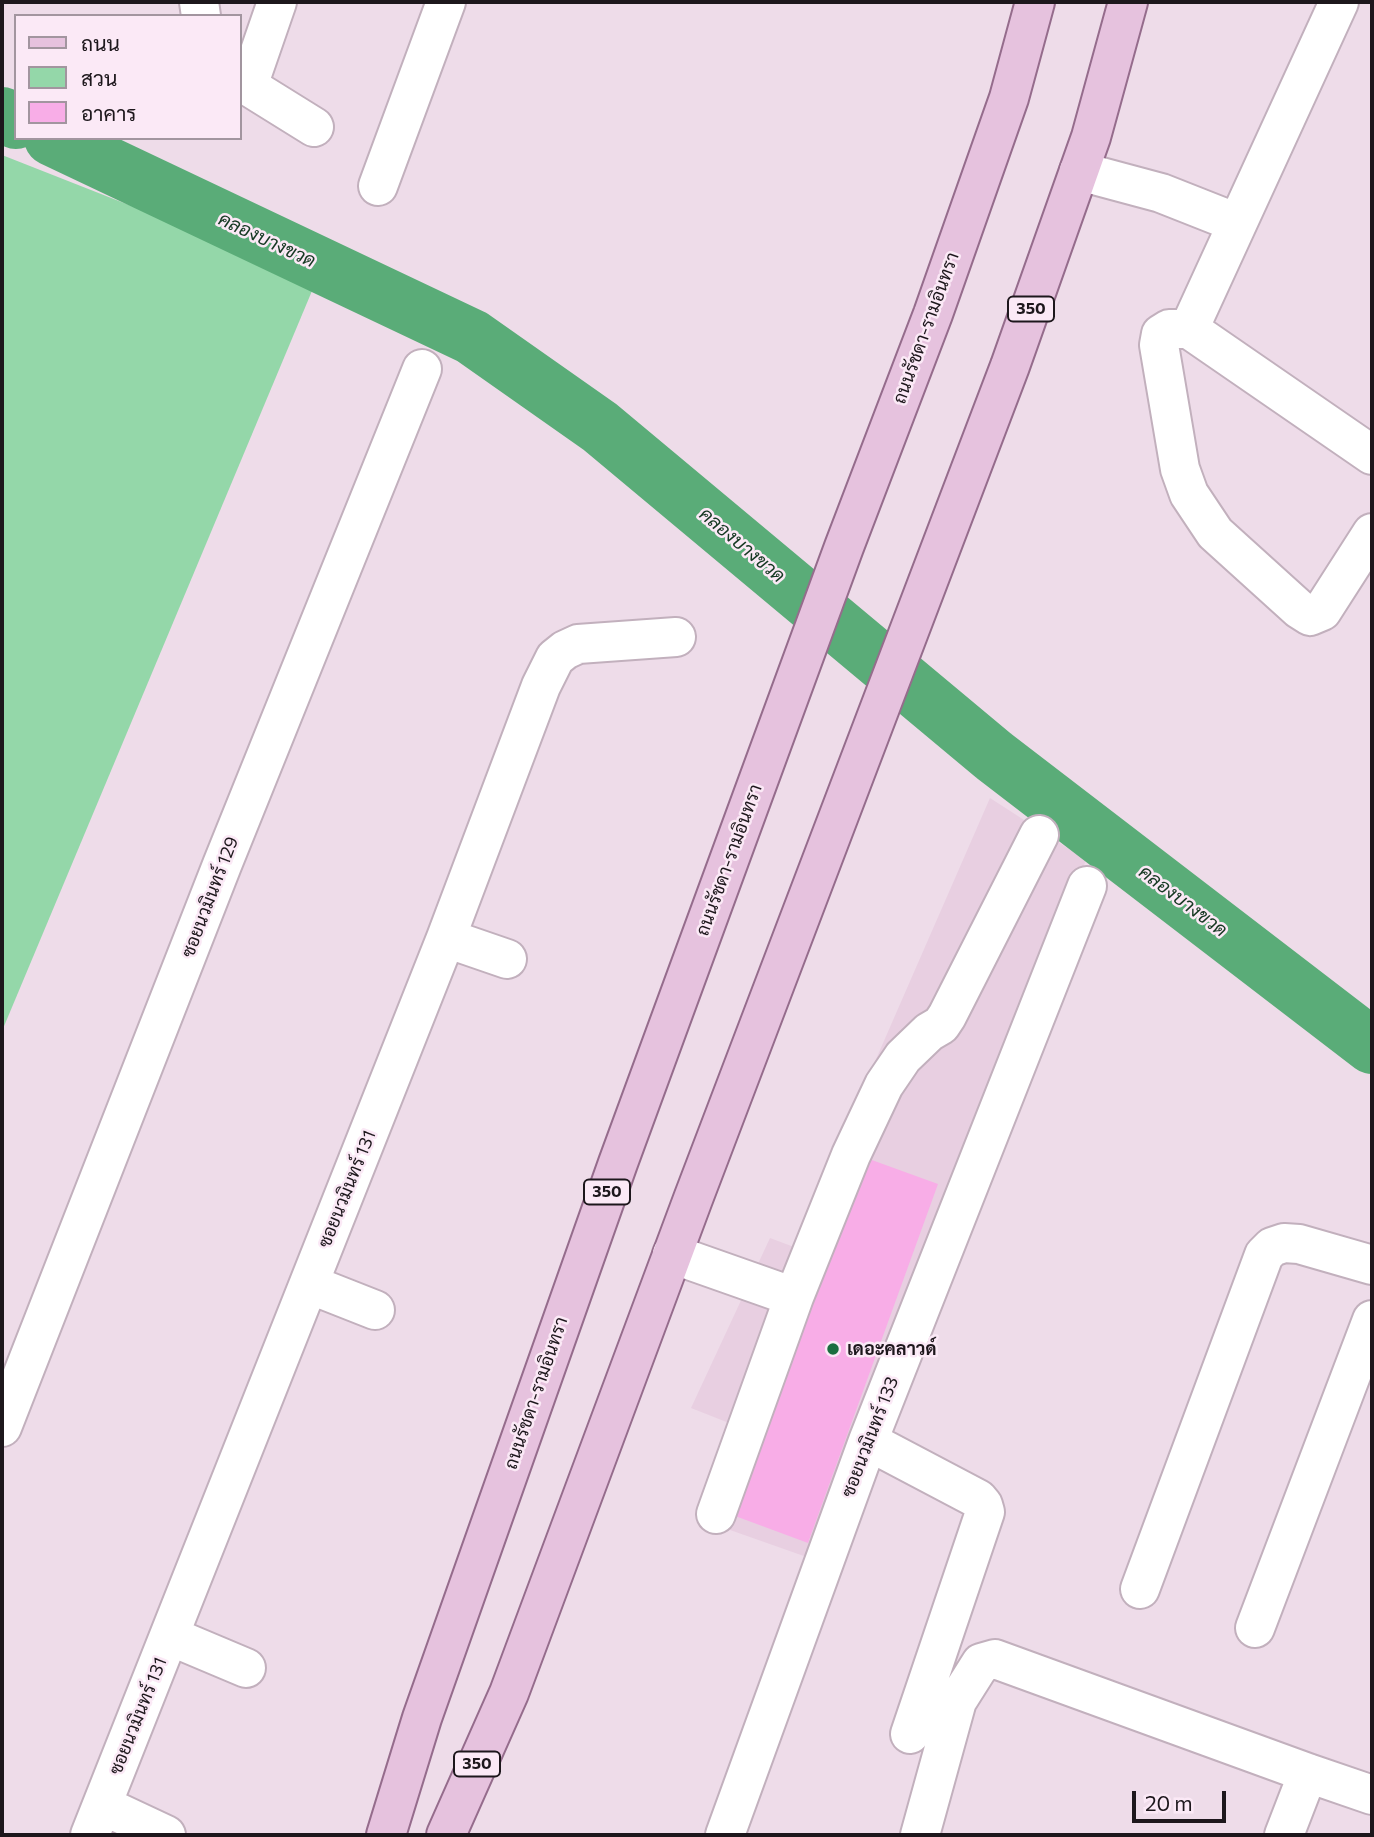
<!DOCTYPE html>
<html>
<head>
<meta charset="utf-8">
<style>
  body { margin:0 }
  #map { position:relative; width:1374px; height:1837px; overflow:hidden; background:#eedce9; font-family:Commissioner,Sarabun,sans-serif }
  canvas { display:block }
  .frame { position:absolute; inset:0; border:4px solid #1d171c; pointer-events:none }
  .legend { position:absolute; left:14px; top:14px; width:228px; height:126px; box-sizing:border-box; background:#fbe9f6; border:2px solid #a2959f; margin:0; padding:9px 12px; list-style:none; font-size:21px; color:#1d171c }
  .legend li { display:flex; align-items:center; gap:14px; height:35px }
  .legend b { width:35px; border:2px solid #a2959f }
  .scale { position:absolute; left:1132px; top:1791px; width:94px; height:32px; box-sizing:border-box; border:4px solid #1d171c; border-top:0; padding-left:9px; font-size:21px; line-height:24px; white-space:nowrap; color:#1d171c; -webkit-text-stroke:5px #fbe9f6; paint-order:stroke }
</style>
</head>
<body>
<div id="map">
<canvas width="1374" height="1837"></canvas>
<div class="frame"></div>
<ul class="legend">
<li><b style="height:9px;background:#e6c2de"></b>ถนน</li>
<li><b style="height:19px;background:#94d7a9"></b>สวน</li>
<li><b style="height:19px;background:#f8ade7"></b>อาคาร</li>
</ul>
<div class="scale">20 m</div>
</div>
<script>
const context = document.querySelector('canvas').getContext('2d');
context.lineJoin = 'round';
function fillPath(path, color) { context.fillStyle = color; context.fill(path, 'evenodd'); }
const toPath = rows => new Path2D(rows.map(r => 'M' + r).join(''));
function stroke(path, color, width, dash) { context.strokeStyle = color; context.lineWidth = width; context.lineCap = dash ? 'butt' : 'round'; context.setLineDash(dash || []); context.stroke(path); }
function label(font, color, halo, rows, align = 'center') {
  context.font = font + ' Commissioner,Sarabun,sans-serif'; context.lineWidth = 5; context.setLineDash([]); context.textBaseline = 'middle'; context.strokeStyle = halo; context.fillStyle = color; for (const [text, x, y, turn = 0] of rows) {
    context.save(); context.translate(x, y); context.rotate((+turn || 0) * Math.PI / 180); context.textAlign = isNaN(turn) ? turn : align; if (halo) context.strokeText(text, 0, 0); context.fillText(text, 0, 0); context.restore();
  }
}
const built = toPath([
  [990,798,1086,860,818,1561,696,1518,729,1423,691,1408,770,1238,794,1247]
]);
const green = toPath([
  [2,155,317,279,2,1031]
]);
const river = toPath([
  [2,115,16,121],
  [52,138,472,337,600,427,994,756,1372,1046]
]);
const building = toPath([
  [858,1155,938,1184,808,1543,727,1513]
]);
const minor = toPath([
  [199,2,201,16],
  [240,81,314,127],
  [248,86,277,2],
  [1079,171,1161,193,1237,223],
  [378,186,446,2],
  [1189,329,1339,2],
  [1372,455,1189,329,1169,329,1161,334,1159,345,1180,469,1189,494,1215,533,1299,609,1310,616,1322,611,1372,533],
  [446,938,507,959],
  [672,1254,794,1297,851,1155,884,1085,903,1057,929,1032,941,1025,947,1016,1039,835],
  [309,1284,375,1310],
  [2,1427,222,865,422,369],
  [868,1441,978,1499,983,1505,985,1512,910,1734],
  [716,1514,794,1297],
  [1140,1589,1264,1255,1272,1247,1284,1243,1299,1244,1372,1265],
  [1255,1628,1372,1320],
  [170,1636,246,1668],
  [102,1805,166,1835],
  [90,1835,446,938,541,686,555,658,565,650,578,644,676,637],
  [725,1835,868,1441,1087,886],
  [920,1835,957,1701,981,1663,995,1659,1308,1773,1372,1795],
  [1284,1835,1308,1773]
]);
const major = toPath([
  [386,1835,422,1718,618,1163,844,547,933,314,1009,98,1035,2],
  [446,1835,509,1693,693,1199,1010,366,1091,137,1128,2]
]);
const markers = [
  [833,1349,7,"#1b6e40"]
];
const shields = [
  [1031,309,46],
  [607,1192,46],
  [477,1764,46]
];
const shieldNames = [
  ["350",1031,309],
  ["350",607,1192],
  ["350",477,1764]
];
const streetNames = [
  ["ถนนรัชดา-รามอินทรา",926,328,-70],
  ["ถนนรัชดา-รามอินทรา",729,860,-70],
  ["ซอยนวมินทร์ 129",210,897,-69],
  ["ซอยนวมินทร์ 131",347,1189,-68],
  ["ถนนรัชดา-รามอินทรา",536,1393,-71],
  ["ซอยนวมินทร์ 133",870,1437,-69],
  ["ซอยนวมินทร์ 131",138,1716,-68]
];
const poiNames = [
  ["เดอะคลาวด์",847,1349]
];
const waterNames = [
  ["คลองบางขวด",267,240,25],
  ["คลองบางขวด",742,545,40],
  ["คลองบางขวด",1183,901,37]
];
fillPath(built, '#e8cfe1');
fillPath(green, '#94d7a9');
stroke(river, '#5aac78', 56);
fillPath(building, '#f8ade7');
stroke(minor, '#c2b0bd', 42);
stroke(major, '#956c8c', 42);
stroke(minor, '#fff', 38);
stroke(major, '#e6c2de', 38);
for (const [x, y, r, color] of markers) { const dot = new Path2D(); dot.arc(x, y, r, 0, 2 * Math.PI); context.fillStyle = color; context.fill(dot); stroke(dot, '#fbe9f6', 2.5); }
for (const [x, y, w] of shields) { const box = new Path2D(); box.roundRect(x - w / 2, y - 12.5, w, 25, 5); context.fillStyle = '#fbe9f6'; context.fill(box); stroke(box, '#1d171c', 2); }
label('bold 16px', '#1d171c', null, shieldNames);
label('18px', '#1d171c', '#fbe9f6', streetNames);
label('bold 18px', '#1d171c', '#fbe9f6', poiNames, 'left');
label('italic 19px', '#163923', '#fbe9f6', waterNames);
</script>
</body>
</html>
